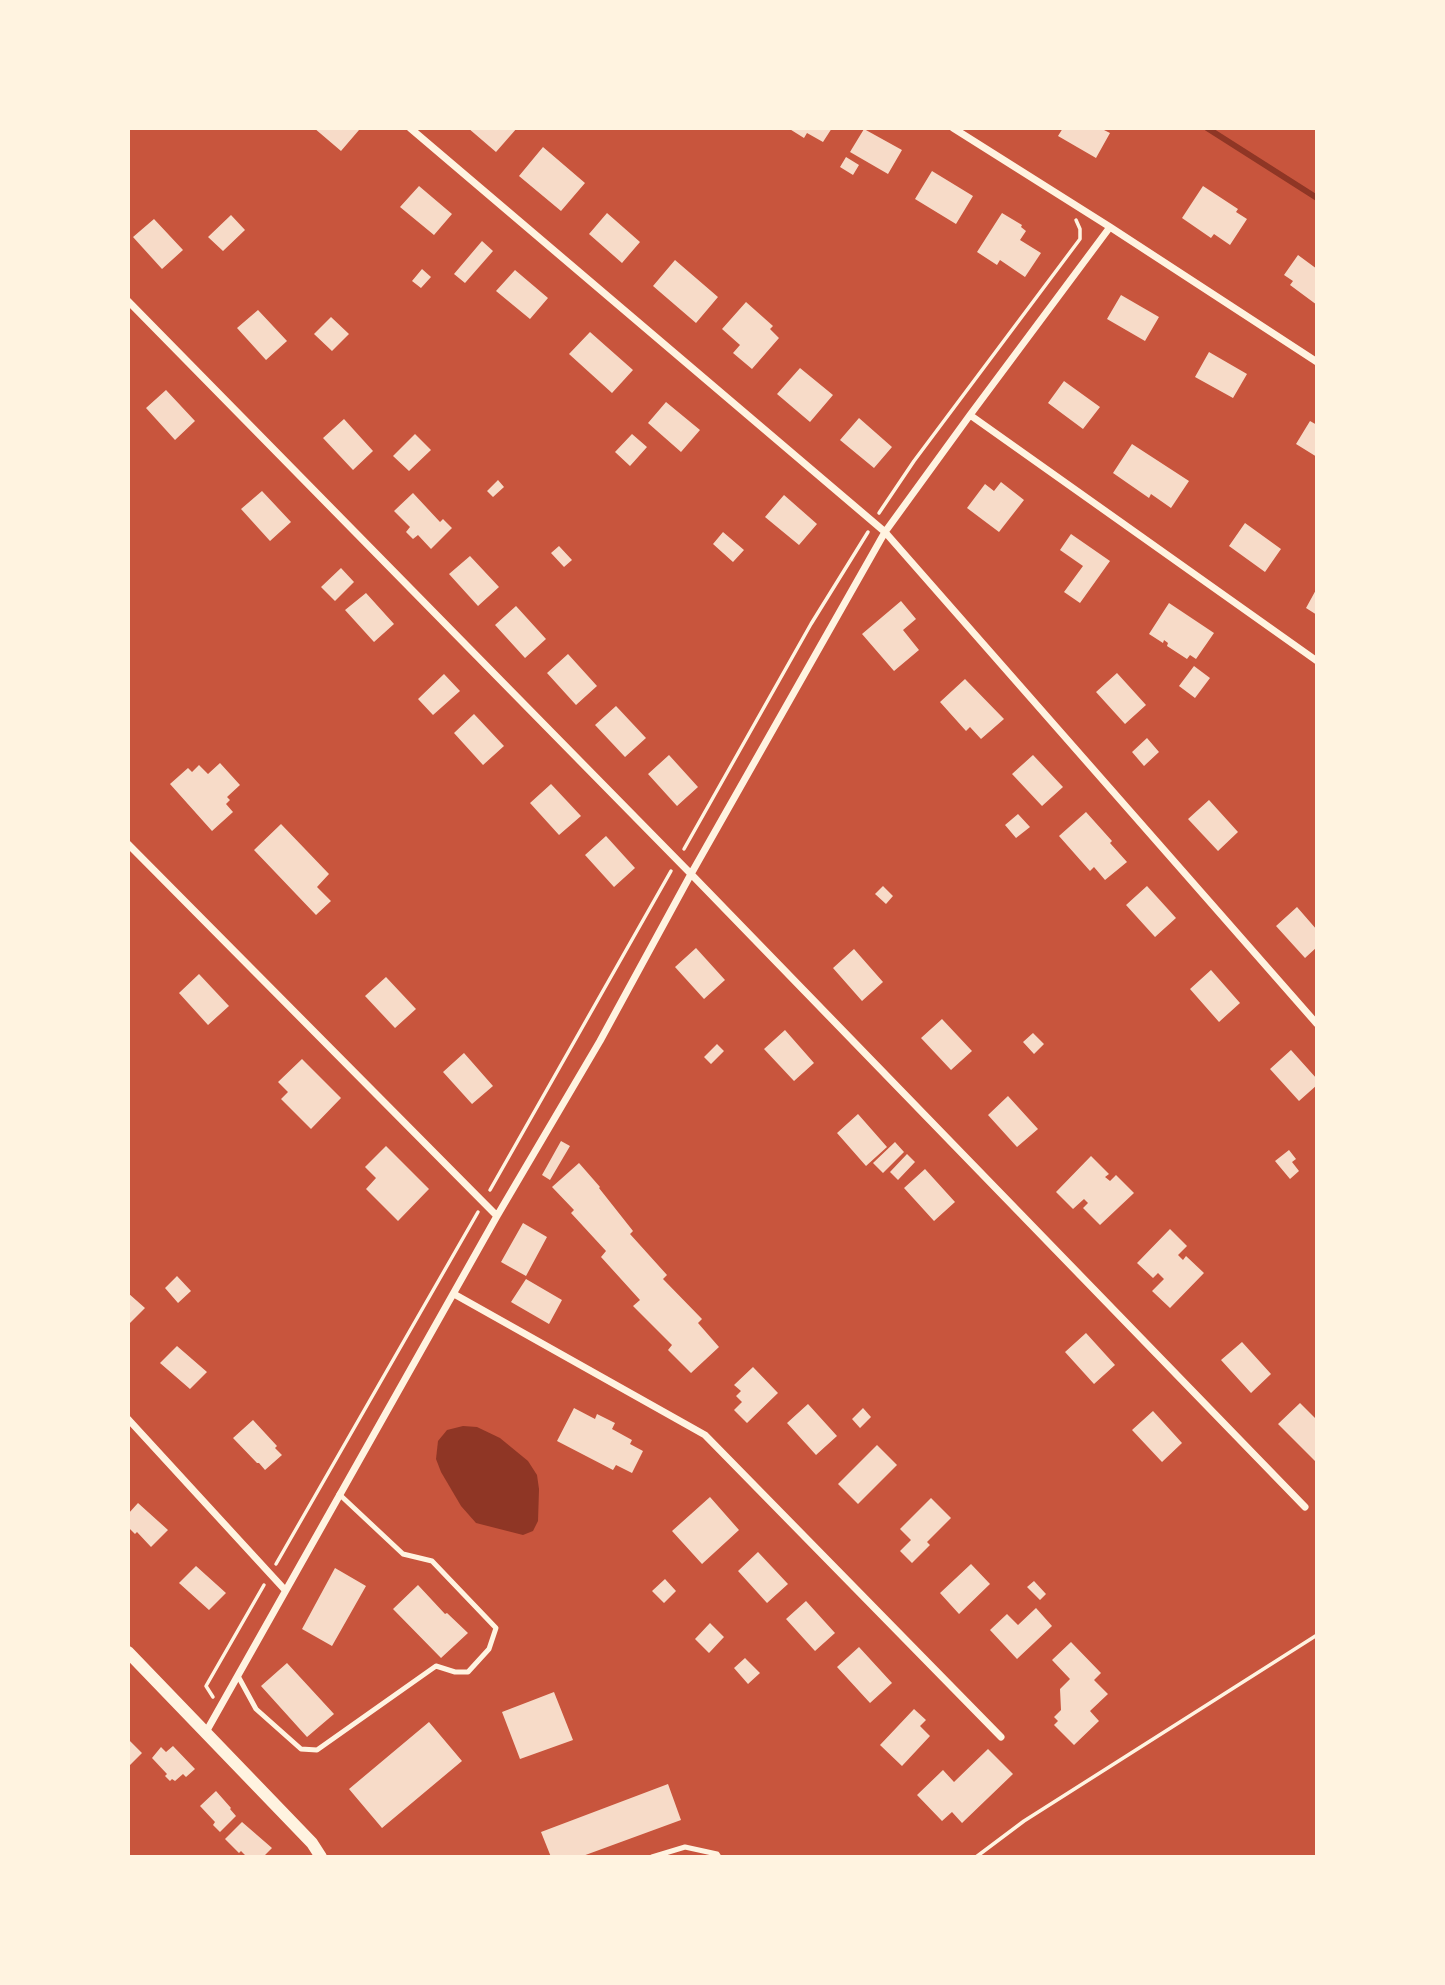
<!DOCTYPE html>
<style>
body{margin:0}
#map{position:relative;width:1445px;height:1985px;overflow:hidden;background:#c8553d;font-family:Helvetica,sans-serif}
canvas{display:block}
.frame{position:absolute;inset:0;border:130px solid #fff3e0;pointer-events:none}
</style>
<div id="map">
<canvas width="1445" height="1985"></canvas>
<div class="frame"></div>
</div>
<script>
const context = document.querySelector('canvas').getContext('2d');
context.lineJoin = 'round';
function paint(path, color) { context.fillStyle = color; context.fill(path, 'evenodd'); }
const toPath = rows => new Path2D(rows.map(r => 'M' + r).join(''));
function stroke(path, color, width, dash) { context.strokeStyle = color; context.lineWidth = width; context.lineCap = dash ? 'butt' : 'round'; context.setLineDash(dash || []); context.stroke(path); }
paint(toPath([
 [463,1426,477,1427,500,1438,528,1461,537,1475,539,1489,538,1521,533,1531,523,1535,476,1523,461,1506,441,1472,436,1459,438,1441,447,1430]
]), '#8f3625');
stroke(toPath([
 [1207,128,1317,198]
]), '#8f3625', 6);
paint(toPath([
 [314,128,357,128,359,130,341,151],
 [468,128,517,128,496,152],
 [788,128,832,128,823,142,807,133,804,138],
 [1063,128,1100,128,1110,133,1096,158,1058,136],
 [864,129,902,150,888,174,850,152],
 [543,147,585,183,561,211,519,176],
 [846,157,859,165,853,175,840,167],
 [932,171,973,196,956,224,915,199],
 [419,186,452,214,434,235,400,207],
 [1203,186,1238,209,1236,212,1247,219,1230,245,1214,234,1211,238,1182,218],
 [607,213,640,242,622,263,589,234],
 [1002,213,1022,225,1021,227,1026,231,1020,240,1041,253,1025,277,1000,260,997,265,977,252],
 [231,215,245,230,223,251,208,237],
 [154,219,183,250,162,269,133,237],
 [482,241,493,251,465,283,454,274],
 [1298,255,1317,269,1317,305,1290,285,1293,281,1284,275],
 [675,260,718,297,696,323,653,286],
 [422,269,431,277,421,288,412,281],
 [515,270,548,298,530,319,496,291],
 [1121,295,1159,317,1145,341,1107,319],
 [746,302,773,326,770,329,779,338,752,369,733,353,740,345,722,329],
 [258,310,287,341,266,360,237,328],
 [331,317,349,334,332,351,314,334],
 [590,332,633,370,612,393,569,354],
 [1209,352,1247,374,1233,398,1195,377],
 [800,368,833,395,810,422,777,394],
 [1064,381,1100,407,1083,429,1048,403],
 [166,390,195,421,175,440,146,408],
 [666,402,700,430,681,452,648,423],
 [859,418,892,447,874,468,840,440],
 [344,419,373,451,353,470,323,438],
 [1310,421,1317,425,1317,457,1296,444],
 [415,434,431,450,409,471,393,456],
 [632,434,647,447,630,466,615,452],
 [1132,444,1189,481,1171,508,1151,494,1149,498,1113,473],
 [498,480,504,487,493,497,487,491],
 [1001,482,1024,500,999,532,967,508,985,484,994,491],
 [262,491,291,522,270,541,241,509],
 [413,493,440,522,443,519,452,528,431,549,418,535,413,539,406,532,410,527,394,511],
 [784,495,817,524,799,545,765,517],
 [1245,523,1281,549,1265,572,1229,546],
 [723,532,744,550,733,562,713,544],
 [1071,534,1110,561,1080,603,1064,592,1083,566,1060,550],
 [559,546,572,560,564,567,551,553],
 [470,556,499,587,478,606,449,574],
 [341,568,354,582,335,601,321,587],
 [1317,588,1317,615,1306,608],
 [366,593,394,624,374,642,345,610],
 [901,601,916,619,903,630,919,650,894,671,862,634],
 [1169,603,1214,633,1196,659,1190,655,1187,659,1167,646,1168,643,1164,640,1163,643,1149,634],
 [516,606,546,639,525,658,495,625],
 [568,654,597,686,576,705,547,673],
 [1194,666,1210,678,1195,698,1179,686],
 [1117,673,1146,705,1125,724,1096,692],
 [444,674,460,691,433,715,418,699],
 [965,679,1004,719,981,739,970,727,966,731,940,702],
 [616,706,646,738,625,757,595,725],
 [474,714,504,746,483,765,454,733],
 [1147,738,1159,752,1144,766,1132,752],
 [669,755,698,787,677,806,648,774],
 [1033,755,1063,787,1042,806,1012,774],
 [220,763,240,785,227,797,230,800,226,804,233,812,212,831,170,784,188,768,192,772,199,765,208,774],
 [551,784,581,816,559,835,530,803],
 [1209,800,1238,832,1218,851,1188,819],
 [1086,812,1112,841,1110,843,1127,862,1105,880,1094,867,1090,871,1059,836],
 [1018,814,1030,827,1016,838,1005,825],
 [281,824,329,874,317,887,331,901,316,915,254,850],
 [606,836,635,868,614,887,585,855],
 [883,886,893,896,886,904,875,894],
 [1147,886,1176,918,1155,937,1126,905],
 [1297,907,1317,930,1317,947,1305,958,1276,926],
 [696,948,725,980,704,999,675,967],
 [854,949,883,982,862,1001,833,968],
 [1211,970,1240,1003,1219,1022,1190,989],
 [199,974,229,1006,208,1025,179,993],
 [386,977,416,1009,395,1028,365,996],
 [942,1019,972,1051,951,1070,921,1038],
 [785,1030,814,1063,794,1081,764,1049],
 [1033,1033,1044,1044,1034,1054,1023,1042],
 [717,1044,724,1051,711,1064,704,1057],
 [1291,1050,1317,1079,1317,1085,1299,1101,1270,1069],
 [464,1053,493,1086,472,1104,443,1072],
 [302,1059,341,1098,311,1129,281,1099,288,1092,278,1082],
 [1008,1096,1038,1129,1017,1147,988,1115],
 [858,1114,887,1147,866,1166,837,1133],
 [561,1141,570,1146,550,1180,542,1175],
 [895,1142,904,1152,883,1173,873,1163],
 [386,1146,429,1189,398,1221,366,1189,376,1178,365,1167],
 [1289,1150,1296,1159,1292,1162,1299,1171,1290,1179,1275,1161],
 [907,1154,915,1162,898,1180,890,1172],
 [1091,1156,1109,1174,1105,1177,1110,1181,1116,1175,1134,1193,1100,1225,1083,1208,1088,1203,1084,1199,1073,1209,1056,1192],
 [579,1163,600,1187,599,1188,633,1231,630,1234,667,1275,663,1279,702,1319,698,1323,719,1347,691,1373,668,1350,672,1345,633,1306,640,1300,601,1257,606,1251,571,1213,574,1210,552,1187],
 [925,1169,955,1202,934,1221,904,1188],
 [523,1223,547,1237,526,1276,501,1262],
 [1170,1229,1187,1246,1178,1255,1183,1260,1186,1256,1204,1273,1170,1308,1152,1291,1164,1279,1158,1273,1153,1278,1137,1263],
 [177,1276,191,1291,178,1303,165,1288],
 [526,1279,562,1300,549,1324,511,1302],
 [128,1293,145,1308,128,1325],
 [1086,1333,1115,1365,1094,1384,1065,1352],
 [1242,1342,1271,1374,1251,1393,1221,1360],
 [177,1346,207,1372,190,1389,160,1363],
 [753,1367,778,1393,747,1423,734,1410,742,1402,736,1396,741,1391,734,1385],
 [1300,1403,1317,1420,1317,1463,1278,1424],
 [808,1404,837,1436,816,1455,787,1423],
 [574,1408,595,1419,597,1414,615,1423,612,1429,632,1440,630,1444,643,1451,632,1473,616,1465,613,1470,557,1441],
 [863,1408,871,1417,860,1428,852,1419],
 [1153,1411,1182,1443,1162,1462,1132,1430],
 [253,1420,277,1446,275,1448,282,1455,265,1470,259,1463,257,1463,233,1438],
 [877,1445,897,1465,858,1504,838,1484],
 [710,1497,739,1530,702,1564,672,1531],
 [931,1498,951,1518,927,1542,930,1545,912,1563,900,1551,911,1540,900,1529],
 [138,1503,168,1530,151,1547,137,1532,135,1534,128,1527,128,1514],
 [758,1552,788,1584,767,1603,738,1571],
 [971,1564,990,1584,959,1614,940,1593],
 [196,1566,226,1593,209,1610,179,1583],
 [335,1568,366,1586,332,1646,302,1629],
 [665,1579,676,1591,664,1603,652,1591],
 [1034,1581,1046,1594,1040,1600,1027,1587],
 [418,1585,445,1614,447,1613,468,1633,441,1658,393,1609],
 [806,1601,835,1633,815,1651,786,1619],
 [1036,1608,1052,1626,1017,1659,990,1630,1007,1614,1018,1625],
 [710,1623,724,1637,709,1653,695,1639],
 [1071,1642,1101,1673,1094,1680,1108,1694,1090,1711,1099,1721,1074,1745,1054,1725,1058,1721,1054,1717,1061,1710,1060,1689,1070,1679,1052,1660],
 [859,1647,892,1683,870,1703,837,1667],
 [745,1658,760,1673,748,1684,734,1668],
 [287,1663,334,1714,307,1737,261,1686],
 [554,1692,573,1740,520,1759,502,1712],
 [914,1709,926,1720,920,1726,930,1736,902,1766,880,1745],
 [429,1722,462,1761,382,1828,349,1789],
 [128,1739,142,1753,128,1767],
 [173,1746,195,1769,186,1777,183,1774,175,1781,172,1779,170,1781,165,1776,167,1774,152,1758,161,1747,166,1752],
 [988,1749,1013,1774,962,1823,952,1812,942,1821,917,1795,943,1770,954,1782],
 [668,1784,681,1820,580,1857,551,1857,541,1832],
 [216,1791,231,1808,230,1809,236,1816,220,1832,213,1825,215,1822,200,1806],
 [242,1822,272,1848,263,1857,247,1857,241,1851,239,1853,225,1839]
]), '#f7dbc8');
stroke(toPath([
 [879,513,914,461,1080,239,1080,229,1076,220],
 [684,849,811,624,868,532],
 [490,1190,671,871],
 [276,1564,478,1212],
 [213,1697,206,1686,264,1585],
 [976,1857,1024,1821,1317,1635]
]), '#fff3e0', 3.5);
stroke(toPath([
 [238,1676,256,1709,301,1749,317,1750,436,1666,455,1672,468,1672,489,1649,496,1628,432,1561,403,1554,339,1494],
 [652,1857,685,1847,717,1854,719,1857]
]), '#fff3e0', 5);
stroke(toPath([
 [410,128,885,532,1317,1024],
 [953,128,1110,227,1317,362],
 [128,301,691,874,1305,1507],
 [970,415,1317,661],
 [128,844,497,1216],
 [454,1294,705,1435,1001,1737],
 [128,1419,285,1590],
 [206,1732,497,1216,600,1041,691,874,885,532,970,415,1110,227]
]), '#fff3e0', 7);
stroke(toPath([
 [128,1652,312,1843,321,1857]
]), '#fff3e0', 12);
</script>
